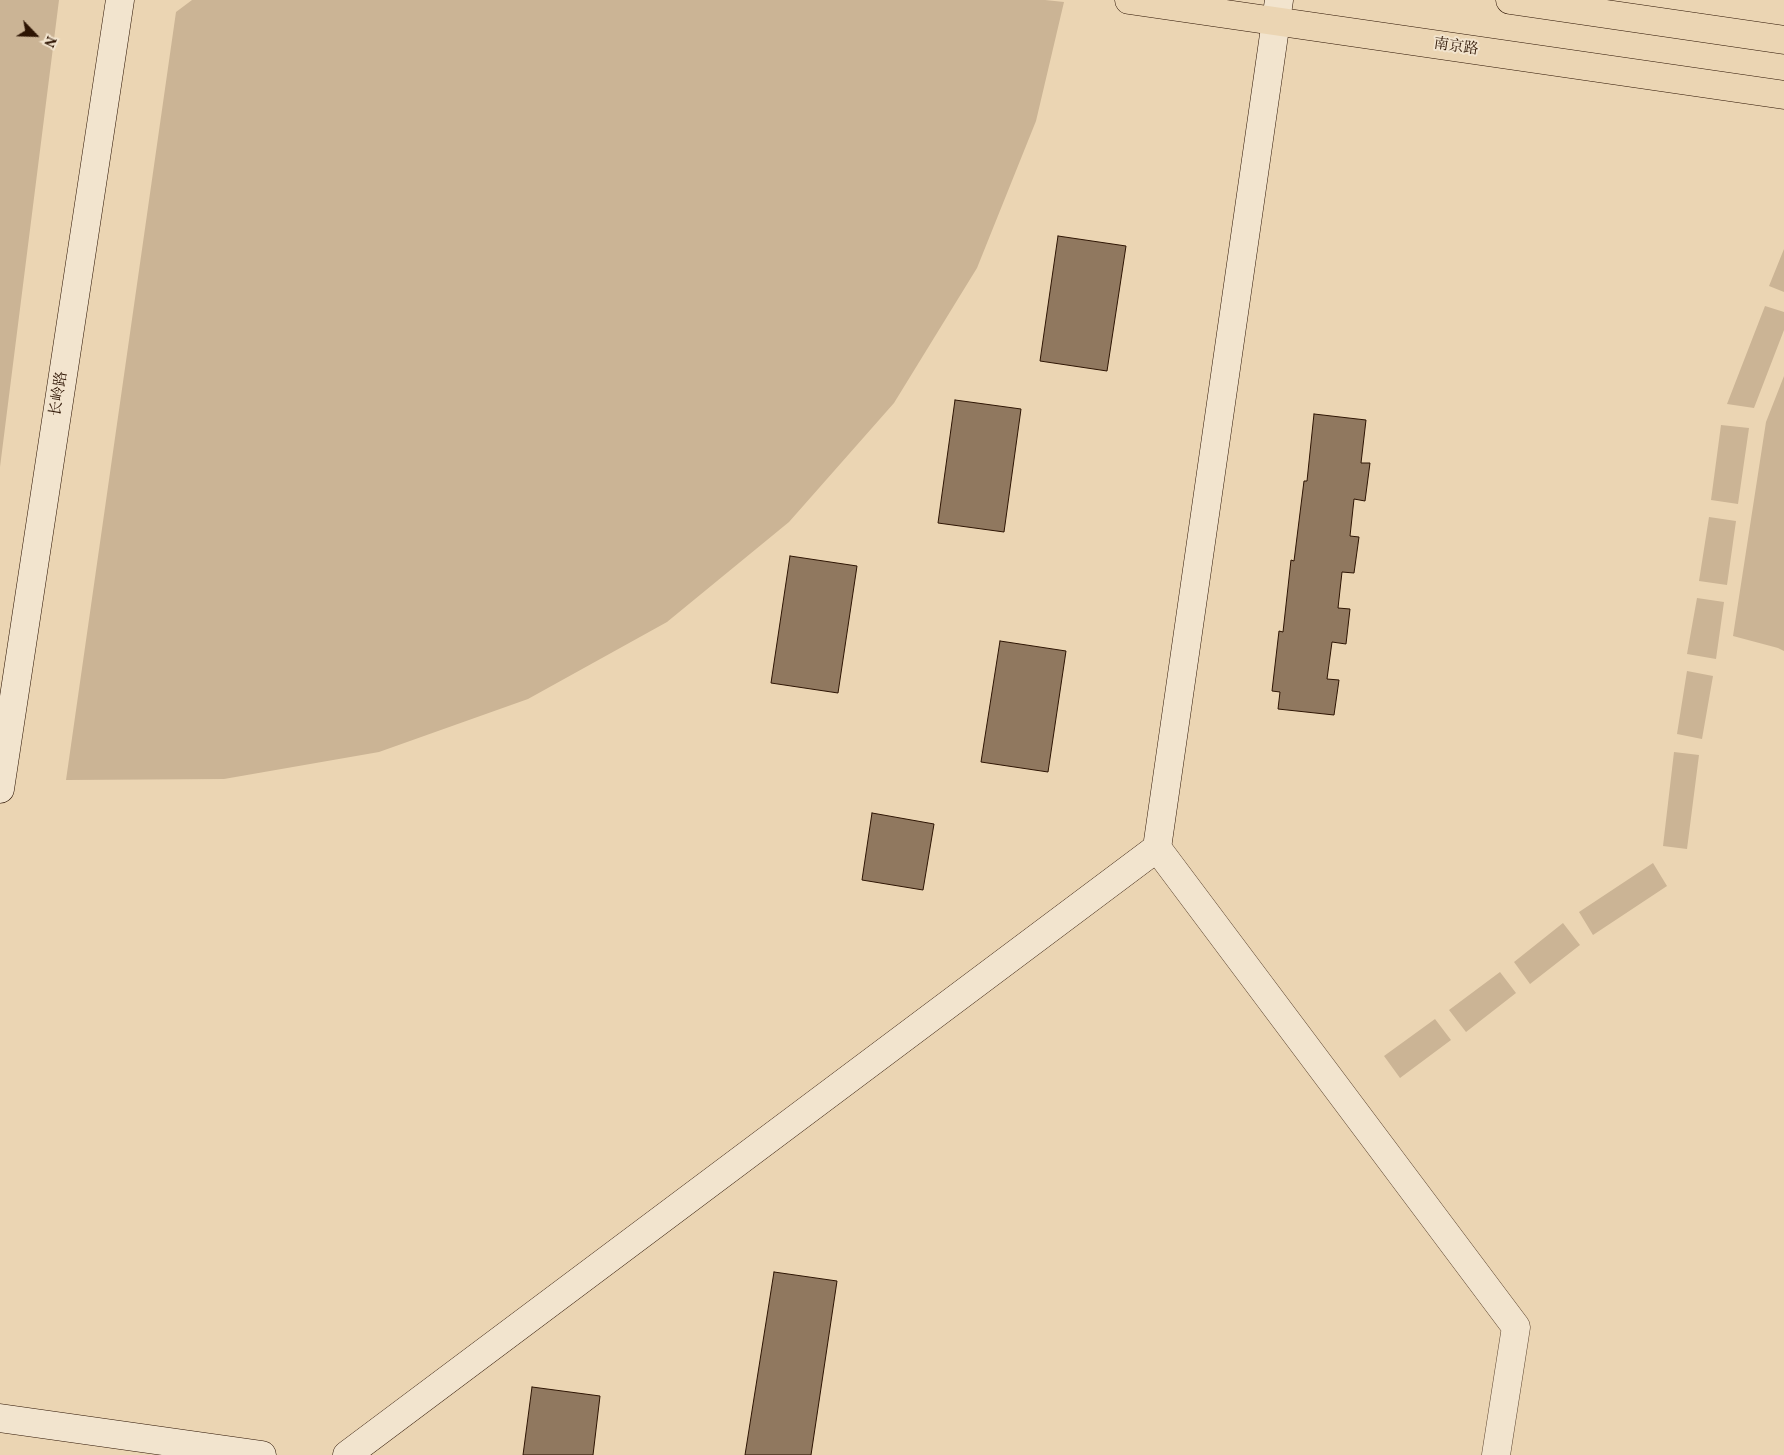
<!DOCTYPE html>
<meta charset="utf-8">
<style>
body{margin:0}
#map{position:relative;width:1784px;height:1455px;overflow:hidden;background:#ebd5b3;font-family:Vollkorn,serif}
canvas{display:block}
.north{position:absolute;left:10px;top:10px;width:50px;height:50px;-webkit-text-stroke:4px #f2e4ce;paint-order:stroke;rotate:114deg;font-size:14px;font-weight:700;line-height:20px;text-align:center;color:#2d1403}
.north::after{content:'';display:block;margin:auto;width:18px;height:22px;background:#2d1403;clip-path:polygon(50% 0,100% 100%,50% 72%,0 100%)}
</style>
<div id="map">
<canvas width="1784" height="1455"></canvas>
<div class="north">N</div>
</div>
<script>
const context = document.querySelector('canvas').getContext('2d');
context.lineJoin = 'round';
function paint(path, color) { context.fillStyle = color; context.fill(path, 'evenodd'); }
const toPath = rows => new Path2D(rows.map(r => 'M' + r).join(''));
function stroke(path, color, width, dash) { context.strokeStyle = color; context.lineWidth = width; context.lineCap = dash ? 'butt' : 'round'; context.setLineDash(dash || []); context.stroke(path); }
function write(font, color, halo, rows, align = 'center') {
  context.font = font + ' Vollkorn,"Noto Serif SC",serif'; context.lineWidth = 4; context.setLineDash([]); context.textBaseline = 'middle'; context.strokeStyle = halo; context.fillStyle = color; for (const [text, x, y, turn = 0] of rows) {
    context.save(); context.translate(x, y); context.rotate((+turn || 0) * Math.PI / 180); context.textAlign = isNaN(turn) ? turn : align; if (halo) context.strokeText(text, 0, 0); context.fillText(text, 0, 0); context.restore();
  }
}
paint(toPath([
 [0,0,59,0,0,467],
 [192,0,1045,0,1064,2,1036,121,977,268,894,403,789,522,667,622,528,699,379,752,224,779,66,780,176,12],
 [1784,249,1784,292,1769,286],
 [1765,306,1784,312,1784,330,1754,408,1727,404],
 [1784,376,1784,651,1778,648,1733,636,1766,422],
 [1721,425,1749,428,1738,504,1711,500],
 [1709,517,1736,521,1727,585,1699,581],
 [1697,598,1724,602,1716,659,1687,654],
 [1687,671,1713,676,1702,739,1677,734],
 [1674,752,1699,755,1687,849,1663,846],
 [1653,863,1667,886,1593,935,1579,912],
 [1563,923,1580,945,1530,984,1514,962],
 [1500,972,1516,993,1466,1032,1449,1010],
 [1435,1019,1451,1040,1400,1078,1384,1056]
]), '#cbb495');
const building = toPath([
 [1058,236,1126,246,1107,371,1040,361,1058,236],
 [955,400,1021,409,1004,532,938,523,955,400],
 [1314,414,1366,420,1361,463,1370,463,1365,501,1354,499,1350,536,1359,537,1354,573,1342,572,1338,608,1350,609,1346,644,1332,642,1327,679,1339,680,1334,715,1278,709,1280,692,1272,691,1279,631,1283,632,1291,560,1294,561,1304,481,1307,481,1314,414],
 [790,556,857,566,838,693,771,683,790,556],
 [1000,641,1066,651,1048,772,981,762,1000,641],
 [872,813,934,824,923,890,862,880,872,813],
 [774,1272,837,1281,811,1455,745,1455,774,1272],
 [532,1387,600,1396,593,1455,523,1455,532,1387]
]);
paint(building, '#90785f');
stroke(building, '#2d1403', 1);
const street = toPath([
 [1157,848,1516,1327,1496,1455]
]);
const secondary = toPath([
 [0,789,120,0],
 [0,1418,262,1455],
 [347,1455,1157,848,1279,0]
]);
const primary = toPath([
 [1129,0,1784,95],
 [1510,0,1784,40]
]);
stroke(street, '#5c442f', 29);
stroke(secondary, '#2d1403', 29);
stroke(primary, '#2d1403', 29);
stroke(street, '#f2e4ce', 28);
stroke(secondary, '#f2e4ce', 28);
stroke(primary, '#ebd5b3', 28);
write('15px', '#2d1403', '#f2e4ce', [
 ["南京路",1456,48,8],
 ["长岭路",60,394,-81]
]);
</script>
